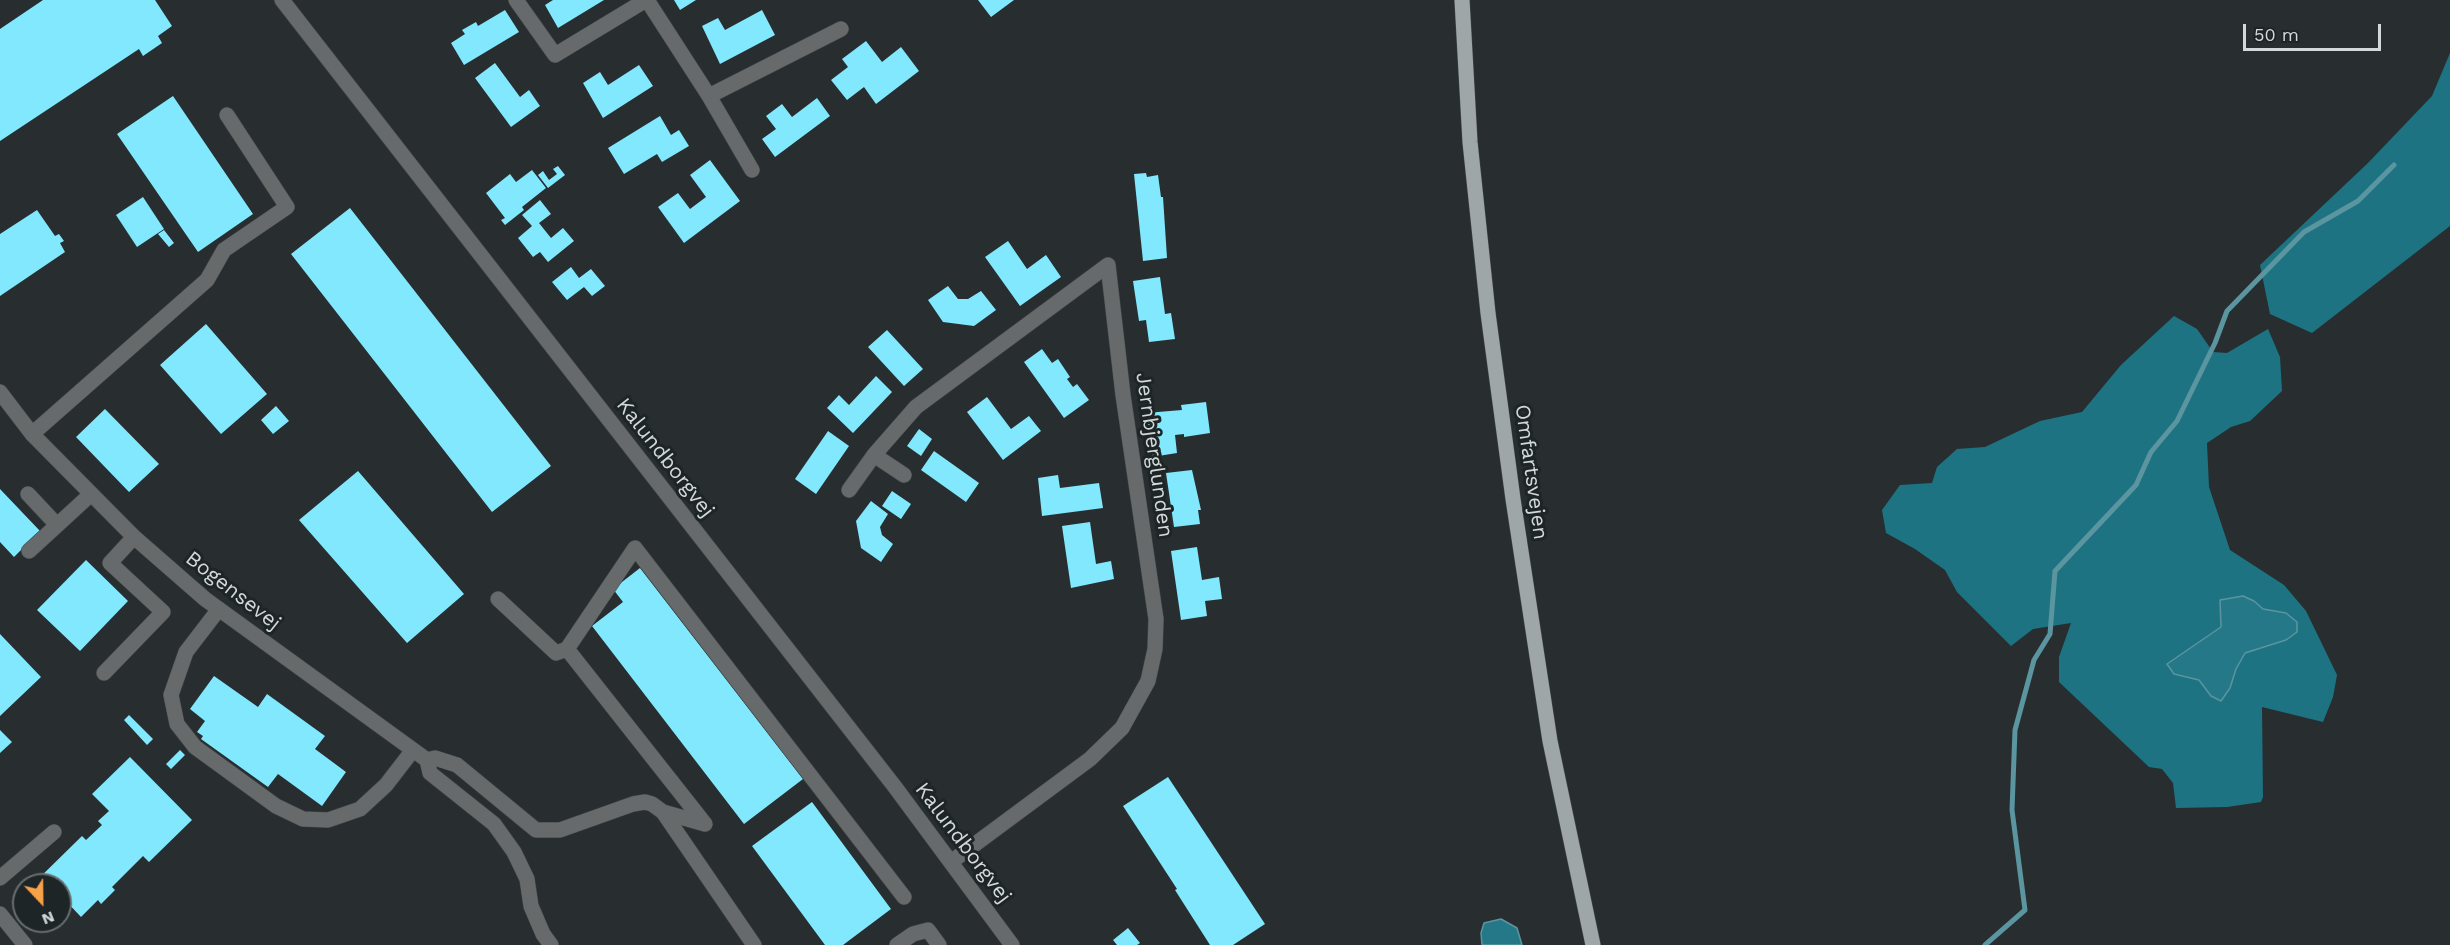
<!DOCTYPE html>
<style>
body{margin:0}
#map{position:relative;width:2450px;height:945px;overflow:hidden;background:#282e30;font-family:"Work Sans",sans-serif}
canvas{display:block}
.north{position:absolute;left:12px;top:873px;width:60px;height:60px;box-sizing:border-box;background:#1e2526;border:2px solid #676d6e;border-radius:50%;rotate:158deg;font-size:16px;font-weight:700;line-height:24px;text-align:center;color:#d4d8d9}
.north::after{content:'';display:block;margin:auto;width:21px;height:27px;background:#f7a149;clip-path:polygon(50% 0,100% 100%,50% 72%,0 100%)}
.scale{position:absolute;left:2243px;top:24px;width:138px;height:27px;box-sizing:border-box;border:3px solid #d4d8d9;border-top:0;padding-left:8px;font-size:18px;line-height:21px;white-space:nowrap;color:#d4d8d9;-webkit-text-stroke:4px #1e2526;paint-order:stroke}
</style>
<div id="map">
<canvas width="2450" height="945"></canvas>
<div class="north">N</div>
<div class="scale">50 m</div>
</div>
<script>
const context = document.querySelector('canvas').getContext('2d');
context.lineJoin = 'round';
function paint(path, color) { context.fillStyle = color; context.fill(path, 'evenodd'); }
const toPath = rows => new Path2D(rows.map(r => 'M' + r).join(''));
function stroke(path, color, width, dash) { context.strokeStyle = color; context.lineWidth = width; context.lineCap = dash ? 'butt' : 'round'; context.setLineDash(dash || []); context.stroke(path); }
function write(font, color, halo, rows, align = 'center') {
  context.font = font + ' "Work Sans",sans-serif'; context.lineWidth = 6; context.setLineDash([]); context.textBaseline = 'middle'; context.strokeStyle = halo; context.fillStyle = color; for (const [text, x, y, turn = 0] of rows) {
    context.save(); context.translate(x, y); context.rotate((+turn || 0) * Math.PI / 180); context.textAlign = isNaN(turn) ? turn : align; if (halo) context.strokeText(text, 0, 0); context.fillText(text, 0, 0); context.restore();
  }
}
paint(toPath([
 [2450,53,2450,226,2312,333,2270,314,2260,265,2368,163,2432,96],
 [2174,316,2197,329,2213,352,2227,353,2268,329,2280,357,2282,391,2250,421,2231,427,2207,443,2209,487,2230,550,2284,585,2306,611,2337,675,2333,697,2323,722,2262,707,2263,797,2261,802,2227,807,2176,808,2173,783,2162,769,2149,767,2059,682,2059,657,2071,623,2033,629,2011,646,1957,592,1945,570,1915,549,1886,533,1882,510,1900,485,1932,483,1937,467,1957,449,1985,447,2040,421,2082,412,2121,365]
]), '#1e7383');
const water = toPath([
 [2243,596,2254,601,2263,609,2286,613,2297,622,2297,632,2286,640,2245,653,2236,669,2230,688,2221,701,2211,696,2199,680,2174,674,2167,664,2221,627,2220,600,2243,596],
 [1501,919,1517,928,1522,945,1482,945,1481,933,1484,923,1501,919]
]);
paint(water, '#257888');
stroke(water, '#5a95a0', 1.5);
stroke(toPath([
 [1985,945,2025,910,2012,810,2015,730,2034,660,2050,634,2055,571,2136,485,2151,452,2177,421,2215,343,2227,311,2304,232,2358,201,2394,165]
]), '#5a95a0', 5);
paint(toPath([
 [43,0,155,0,172,26,158,36,162,43,143,56,139,49,0,141,0,29],
 [553,0,604,0,558,28,545,5],
 [674,0,696,0,680,10],
 [978,0,1014,0,991,17],
 [505,10,519,32,464,65,451,43,465,34,462,30,476,22,478,26],
 [762,10,775,35,720,64,702,26,718,18,725,30],
 [866,41,882,62,901,47,919,71,876,104,864,87,847,100,831,80,848,67,842,59],
 [495,63,520,97,529,90,540,106,511,127,475,78],
 [639,65,653,86,603,118,583,83,600,72,608,85],
 [173,96,253,214,198,252,117,134],
 [817,98,830,116,775,157,762,139,776,129,766,116,782,104,792,117],
 [660,116,671,135,679,130,689,146,662,162,657,154,624,174,608,148],
 [710,160,740,201,684,243,658,207,678,193,690,209,706,197,690,175],
 [558,166,565,175,548,188,538,175,543,171,549,180,557,174,553,169],
 [532,170,546,188,522,207,524,210,505,225,501,220,505,218,486,193,510,174,516,182],
 [1146,173,1147,177,1158,175,1161,197,1163,197,1167,258,1143,261,1134,174],
 [143,197,164,229,137,247,116,215],
 [540,200,551,214,539,223,551,238,563,228,574,241,548,262,540,252,533,257,518,238,532,226,522,215],
 [350,208,551,466,492,512,291,254],
 [37,210,55,236,59,234,64,241,60,243,65,252,0,296,0,234],
 [164,230,174,243,169,247,158,234],
 [1008,241,1027,269,1046,255,1061,277,1020,306,985,257],
 [571,267,579,278,591,269,605,286,592,296,584,287,567,300,552,282],
 [1160,277,1165,314,1171,313,1175,339,1149,342,1146,320,1139,321,1133,281],
 [948,286,958,299,968,299,981,291,996,310,974,326,943,322,928,300],
 [206,324,267,394,221,434,160,365],
 [887,330,923,369,904,386,868,347],
 [1042,349,1052,363,1058,359,1070,377,1067,379,1073,387,1077,384,1089,400,1064,418,1024,362],
 [876,376,892,392,853,433,827,408,839,395,849,405],
 [987,397,1011,429,1029,416,1041,431,1003,460,967,412],
 [1206,402,1210,433,1184,437,1184,434,1175,435,1177,453,1152,457,1146,413,1182,410,1181,405],
 [276,406,289,421,273,434,261,420],
 [105,409,159,464,129,492,76,437],
 [919,429,932,439,921,456,907,446],
 [828,431,849,446,816,494,795,479],
 [934,451,979,483,966,502,921,470],
 [1192,470,1201,510,1198,510,1200,524,1174,527,1166,473],
 [358,471,464,594,407,643,299,520],
 [1058,475,1060,488,1099,483,1103,508,1042,516,1038,478],
 [0,489,40,531,14,557,0,542],
 [892,491,911,504,901,519,882,506],
 [871,501,888,514,880,527,882,535,893,544,881,562,861,548,856,521],
 [1090,522,1096,564,1111,561,1114,579,1071,588,1062,526],
 [1197,547,1202,580,1219,577,1222,599,1205,601,1207,616,1181,620,1171,551],
 [86,560,128,601,80,651,37,610],
 [640,568,803,779,744,824,592,626,623,602,613,589],
 [0,634,41,677,0,716],
 [214,676,258,707,267,694,325,736,315,749,346,772,322,806,278,774,268,787,201,739,203,736,197,732,205,721,190,709],
 [129,715,153,739,147,745,124,720],
 [0,730,12,742,0,753],
 [180,750,185,755,171,769,166,764],
 [130,757,192,820,149,862,143,856,112,887,115,890,101,904,98,900,81,917,64,899,60,903,60,885,32,885,82,836,86,840,102,825,98,821,109,811,92,794],
 [1168,777,1265,924,1233,945,1210,945,1175,890,1177,889,1123,806],
 [812,802,891,909,843,945,825,945,752,846],
 [1128,928,1140,943,1137,945,1117,945,1113,940]
]), '#81e8fe');
const minor = toPath([
 [282,0,895,787,1012,945],
 [516,0,555,55,646,0],
 [647,0,709,96,841,29],
 [709,96,752,170],
 [0,392,32,434,134,537,205,599,427,760],
 [32,434,207,280,224,250,287,207,227,115],
 [874,455,904,475],
 [849,490,874,455,916,407,1108,265,1123,395,1156,619,1155,649,1148,681,1122,728,1090,759,951,862],
 [28,494,57,525],
 [29,551,90,495],
 [498,599,556,653,567,649,705,824,663,812],
 [219,609,186,652,171,695,177,724,195,747,276,806,303,819,328,820,360,809,386,785,413,750],
 [567,649,635,548,904,897],
 [104,673,163,612,110,563,134,537],
 [427,760,435,758,457,765,536,830,560,830,633,804,645,802,652,804,663,812,754,945],
 [427,760,430,773,494,824,514,852,527,879,531,906,543,934,551,945],
 [0,878,54,832],
 [0,914,25,945],
 [897,945,913,934,928,930,939,945]
]);
const major = toPath([
 [1462,0,1470,142,1488,313,1513,499,1550,741,1593,945]
]);
stroke(minor, '#44494b', 16);
stroke(major, '#44494b', 16);
stroke(minor, '#666a6b', 15);
stroke(major, '#9fa6a8', 15);
write('21px', '#d4d8d9', '#1e2526', [
 ["Jernbjerglunden",1154,455,82],
 ["Kalundborgvej",665,458,52],
 ["Omfartsvejen",1531,472,82],
 ["Bogensevej",233,591,38],
 ["Kalundborgvej",963,843,53]
]);
</script>
